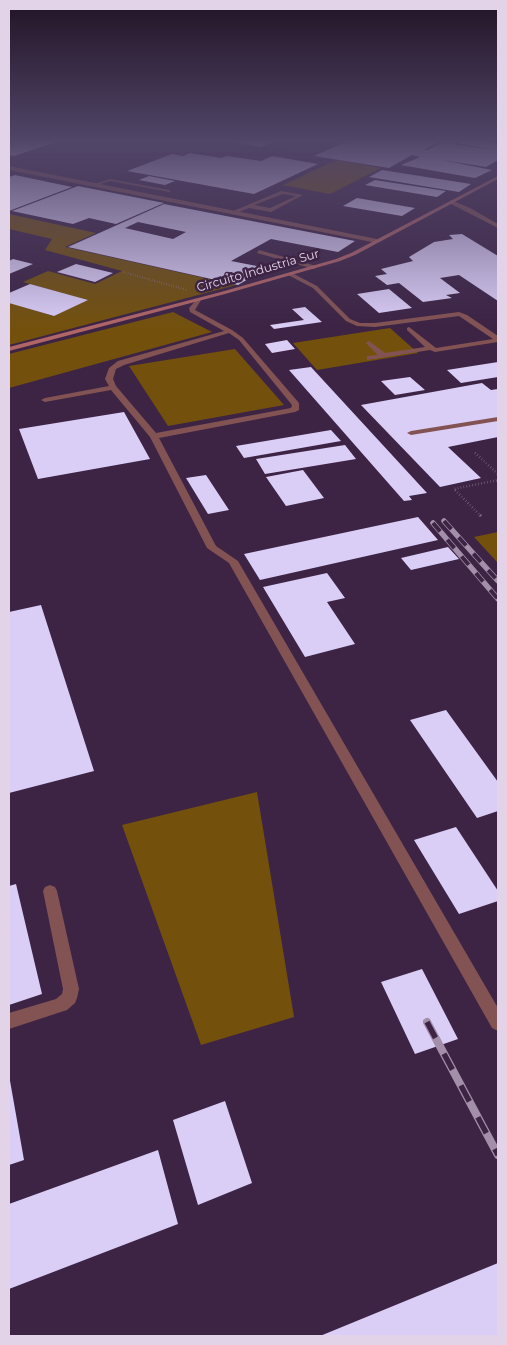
<!DOCTYPE html>
<style>
body{margin:0}
#map{position:relative;width:507px;height:1345px;overflow:hidden;background:#3d2445;font-family:Montserrat,sans-serif}
canvas{display:block}
.frame{position:absolute;inset:0;border:10px solid #e3d3e8;pointer-events:none}
</style>
<div id="map">
<canvas width="507" height="1345"></canvas>
<div class="frame"></div>
</div>
<script>
const context = document.querySelector('canvas').getContext('2d');
context.lineJoin = 'round';
function paint(path, color) { context.fillStyle = color; context.fill(path, 'evenodd'); }
const toPath = rows => new Path2D(rows.map(r => 'M' + r).join(''));
function stroke(path, color, width, dash) { context.strokeStyle = color; context.lineWidth = width; context.lineCap = dash ? 'butt' : 'round'; context.setLineDash(dash || []); context.stroke(path); }
function write(font, color, halo, rows, align = 'center') {
  context.font = font + ' Montserrat,sans-serif'; context.lineWidth = 5; context.setLineDash([]); context.textBaseline = 'middle'; context.strokeStyle = halo; context.fillStyle = color; for (const [text, x, y, turn = 0] of rows) {
    context.save(); context.translate(x, y); context.rotate((+turn || 0) * Math.PI / 180); context.textAlign = isNaN(turn) ? turn : align; if (halo) context.strokeText(text, 0, 0); context.fillText(text, 0, 0); context.restore();
  }
}
paint(toPath([
 [336,160,381,168,330,194,283,185],
 [9,214,96,233,65,247,236,285,9,345,9,302,53,316,86,300,23,282,48,271,95,284,122,271,45,250,52,239,9,229],
 [173,312,212,332,9,388,9,354],
 [390,328,418,353,317,370,293,343],
 [235,349,284,405,168,426,129,366],
 [498,532,498,563,474,537],
 [257,792,294,1017,201,1045,122,825]
]), '#73510d');
paint(toPath([
 [22,139,65,139,14,156,9,155,9,143],
 [234,139,281,139,261,147,227,141],
 [351,139,444,139,424,150,427,150,448,139,462,139,453,144,493,150,457,143,466,139,491,139,487,141,498,143,498,160,486,167,442,160,492,170,475,178,401,165,420,157,412,155,389,168,314,156],
 [190,153,221,158,227,156,261,161,272,156,318,164,254,194,127,171,172,154,183,156],
 [382,170,471,184,459,192,369,177],
 [15,175,72,187,9,211,9,177],
 [149,176,175,181,165,185,139,180],
 [375,180,446,191,437,197,365,185],
 [78,186,164,203,116,224,89,218,73,224,12,211],
 [357,198,415,208,402,216,343,206],
 [164,204,355,241,338,252,271,239,231,261,267,268,238,285,68,247],
 [138,222,186,232,173,239,125,228],
 [462,234,498,256,498,301,459,275,440,278,460,293,446,295,452,298,423,302,399,283,387,285,375,276,387,274,381,269,413,261,409,257,434,242,453,239,449,235],
 [13,259,33,264,9,274,9,261],
 [76,264,113,273,95,282,57,272],
 [30,284,88,300,54,316,9,303,9,293],
 [389,289,412,308,379,313,357,294],
 [305,307,322,322,274,329,270,325,304,320,292,309],
 [287,340,295,349,272,353,265,344],
 [498,362,498,377,461,383,447,370],
 [311,367,427,493,409,496,412,500,404,501,289,370],
 [410,377,425,390,395,395,381,381],
 [482,383,491,390,498,389,498,437,448,447,481,478,440,487,361,405],
 [124,412,150,459,38,479,19,429],
 [331,430,341,441,244,458,236,446],
 [345,445,356,459,265,474,256,459],
 [303,470,324,498,286,506,266,477],
 [206,475,229,510,208,514,186,478],
 [418,517,438,540,260,580,244,554],
 [448,547,459,559,411,570,401,558],
 [327,573,345,598,327,602,355,644,305,657,263,587],
 [41,605,94,771,9,793,9,612],
 [446,710,498,782,498,811,477,818,410,720],
 [456,827,498,891,498,901,459,914,414,840],
 [16,884,42,994,9,1005,9,886],
 [422,969,458,1039,415,1054,381,982],
 [9,1075,24,1160,9,1165],
 [225,1101,252,1183,198,1205,173,1120],
 [158,1150,178,1224,9,1289,9,1204],
 [498,1263,498,1336,320,1336]
]), '#dacef7');
stroke(toPath([
 [123,272,187,290]
]), '#8d7893', 2, [0.5, 2]);
stroke(toPath([
 [475,453,498,474],
 [481,516,454,489,498,480]
]), '#8d7893', 2.5, [0.5, 2.5]);
stroke(toPath([
 [480,515,482,517]
]), '#8d7893', 3, [1, 4]);
paint(toPath([
 [287,139,291,139,279,145,276,144,287,139],
 [110,179,169,190,171,191,169,192,110,181,94,186,92,185,110,179],
 [281,191,303,195,271,212,249,208,234,214,231,212,281,191],
 [283,194,296,196,270,208,254,205,283,194],
 [259,250,316,266,317,267,314,269,257,253,259,250],
 [288,273,292,273,317,286,350,319,360,323,375,323,459,312,467,315,498,336,498,342,435,352,430,350,367,360,367,356,378,355,366,343,369,341,385,353,425,347,407,330,407,328,409,327,436,348,493,339,459,316,375,327,357,326,346,321,313,288,288,275,288,273],
 [198,298,201,300,195,310,232,330,243,338,299,403,299,410,295,412,159,438,216,546,238,561,498,1008,498,1031,492,1028,229,563,207,548,150,437,111,390,45,402,41,400,45,398,109,386,105,379,109,368,118,361,224,331,190,312,189,308,198,298],
 [229,333,239,340,292,405,291,408,156,433,116,386,113,379,116,369,124,365,229,333],
 [498,417,498,421,411,435,407,433,411,431,498,417],
 [50,885,55,887,57,891,79,989,77,998,75,1003,67,1010,9,1029,9,1013,56,999,62,994,63,989,43,891,45,887,50,885]
]), '#835354');
paint(toPath([
 [9,166,377,239,380,241,377,243,9,170,9,166],
 [451,200,470,208,498,224,498,228,449,203,451,200]
]), '#835354');
paint(toPath([
 [498,176,498,179,355,255,340,261,225,294,9,351,9,347,221,292,336,259,351,253,498,176]
]), '#b06567');
const railFar1 = toPath([
 [444,521,498,581],
 [433,523,498,599]
]);
const rail = toPath([
 [427,1022,498,1155]
]);
stroke(railFar1, '#a38fa9', 5.5);
stroke(rail, '#a38fa9', 8);
stroke(railFar1, '#3d2445', 4, [11]);
stroke(rail, '#3d2445', 5.5, [18]);
const sky = context.createLinearGradient(0, 0, 0, 327);
sky.addColorStop(0, '#221426');
sky.addColorStop(0.43, '#514568');
sky.addColorStop(1, '#51456800');
context.fillStyle = sky;
context.fillRect(0, 0, 507, 327);
write('12px', '#e3d3e8', '#3d2445', [
 ["Circuito Industria Sur",258,271,-16]
]);
</script>
